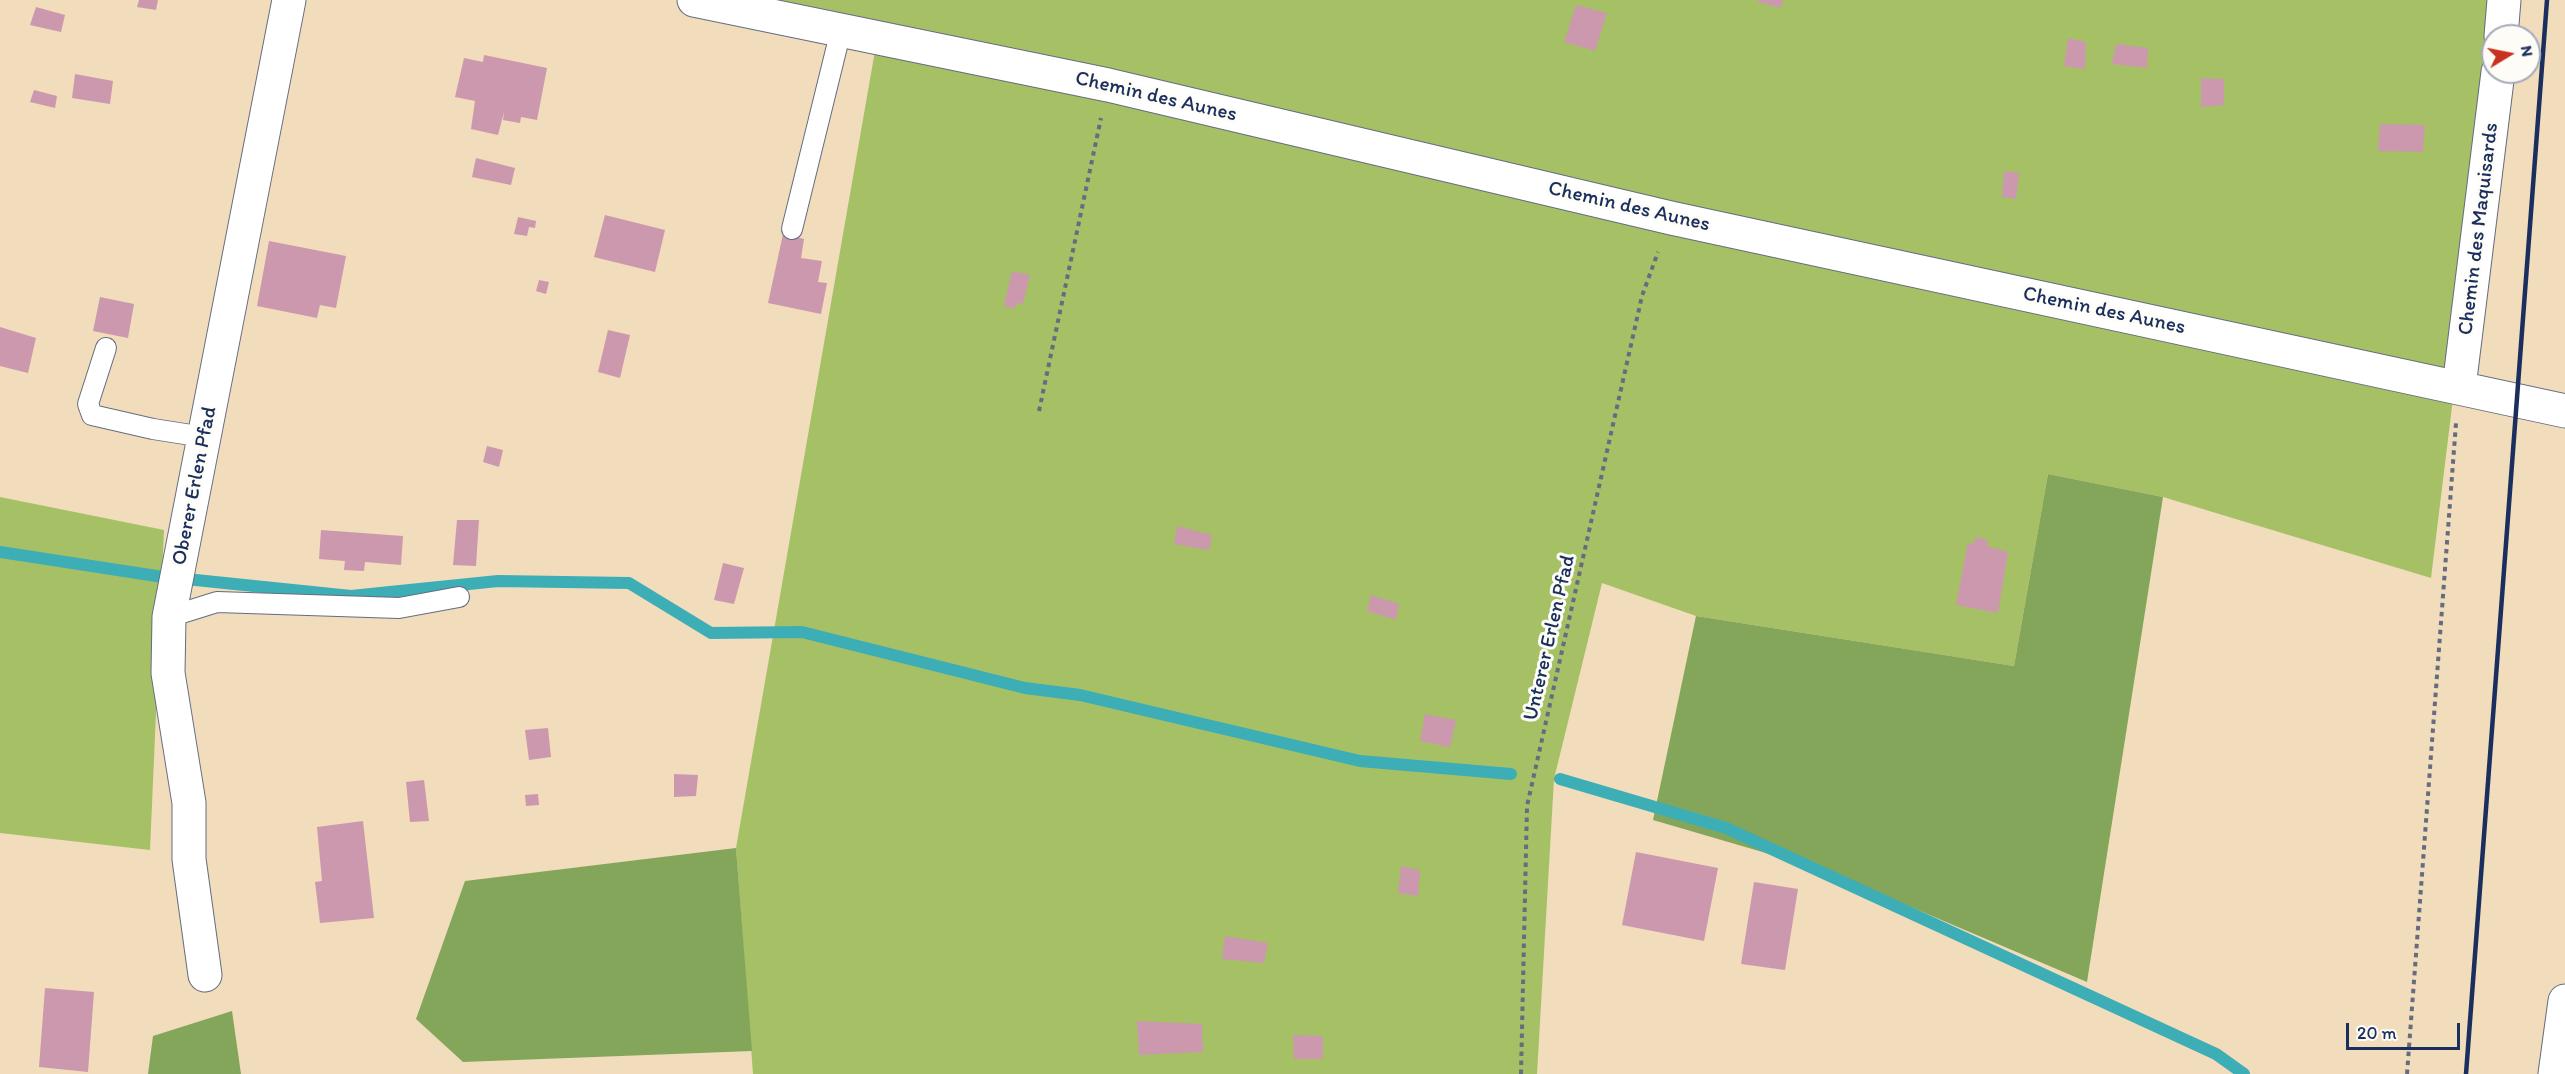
<!DOCTYPE html>
<style>
body{margin:0}
#map{position:relative;width:2565px;height:1074px;overflow:hidden;background:#f1dcbc;font-family:Itim,sans-serif}
canvas{display:block}
.north{position:absolute;left:2481px;top:24px;width:60px;height:60px;box-sizing:border-box;background:#fdfcf7;border:2px solid #a3aaba;border-radius:50%;rotate:80deg;font-size:16px;font-weight:700;line-height:24px;text-align:center;color:#1b2f5e}
.north::after{content:'';display:block;margin:auto;width:21px;height:27px;background:#c8321e;clip-path:polygon(50% 0,100% 100%,50% 72%,0 100%)}
.scale{position:absolute;left:2346px;top:1023px;width:114px;height:27px;box-sizing:border-box;border:3px solid #1b2f5e;border-top:0;padding-left:8px;font-size:18px;line-height:21px;white-space:nowrap;color:#1b2f5e;-webkit-text-stroke:4px #fdfcf7;paint-order:stroke}
</style>
<div id="map">
<canvas width="2565" height="1074"></canvas>
<div class="north">N</div>
<div class="scale">20 m</div>
</div>
<script>
const context = document.querySelector('canvas').getContext('2d');
context.lineJoin = 'round';
function paint(path, color) { context.fillStyle = color; context.fill(path, 'evenodd'); }
const toPath = rows => new Path2D(rows.map(r => 'M' + r).join(''));
function stroke(path, color, width, dash) { context.strokeStyle = color; context.lineWidth = width; context.lineCap = dash ? 'butt' : 'round'; context.setLineDash(dash || []); context.stroke(path); }
function write(font, color, halo, rows, align = 'center') {
  context.font = font + ' Itim,sans-serif'; context.lineWidth = 6; context.setLineDash([]); context.textBaseline = 'middle'; context.strokeStyle = halo; context.fillStyle = color; for (const [text, x, y, turn = 0] of rows) {
    context.save(); context.translate(x, y); context.rotate((+turn || 0) * Math.PI / 180); context.textAlign = isNaN(turn) ? turn : align; if (halo) context.strokeText(text, 0, 0); context.fillText(text, 0, 0); context.restore();
  }
}
paint(toPath([
 [774,0,2502,0,2493,36,2493,72,2431,578,2163,497,2048,474,2014,666,1696,616,1602,583,1554,779,1537,1074,753,1074,736,848,880,22],
 [0,497,164,530,150,850,0,833]
]), '#a6c066');
paint(toPath([
 [2048,474,2163,497,2087,982,1824,870,1653,820,1696,616,2014,666],
 [736,848,752,1051,463,1062,416,1019,465,881],
 [232,1011,241,1074,148,1074,153,1036]
]), '#84a65b');
stroke(toPath([
 [0,552,163,577],
 [186,579,351,596,498,581,629,583,711,633,802,632,1025,688,1080,695,1360,761,1511,774],
 [1560,779,1726,828,2216,1054,2244,1074]
]), '#3daeb5', 12);
paint(toPath([
 [139,0,158,0,156,10,137,7],
 [1758,0,1783,0,1781,8,1758,2],
 [1576,5,1607,13,1595,51,1564,42],
 [36,7,65,15,61,32,30,25],
 [2068,38,2086,42,2085,69,2064,66],
 [2116,44,2148,48,2147,68,2112,64],
 [484,55,547,68,537,120,521,117,520,123,503,120,504,112,498,135,471,129,475,101,455,97,464,58,483,62],
 [75,74,113,81,110,104,72,98],
 [2201,78,2224,79,2224,105,2201,107],
 [34,90,57,96,55,108,30,102],
 [2380,124,2425,125,2423,152,2378,151],
 [476,158,515,168,511,185,472,177],
 [2004,171,2019,173,2016,199,2002,197],
 [605,215,665,230,655,272,594,257],
 [518,217,536,221,535,228,529,227,527,236,514,234],
 [783,234,804,239,801,258,822,261,818,282,827,283,821,314,768,303],
 [269,241,346,256,336,308,320,305,317,318,257,306],
 [1012,271,1030,275,1023,304,1017,303,1015,309,1004,306],
 [539,280,549,282,546,294,536,291],
 [100,297,134,304,128,338,93,331],
 [0,327,36,338,28,373,0,366],
 [608,330,630,335,620,378,598,372],
 [487,446,503,450,499,467,483,462],
 [457,520,479,520,476,566,453,565],
 [1177,526,1212,535,1209,550,1174,544],
 [321,530,403,536,401,565,365,562,364,571,344,570,345,561,319,559],
 [1975,537,1988,540,1987,546,2008,552,1998,613,1956,605,1968,543,1974,544],
 [723,563,744,568,734,604,714,600],
 [1371,595,1399,604,1396,620,1367,611],
 [1425,714,1456,720,1450,747,1420,741],
 [548,728,551,757,529,760,525,730],
 [674,774,698,775,696,796,674,797],
 [424,780,429,821,410,822,406,782],
 [538,794,539,805,526,806,525,795],
 [363,821,374,918,320,923,315,882,322,881,317,827],
 [1636,852,1718,868,1704,941,1622,925],
 [1401,866,1420,870,1418,896,1398,893],
 [1754,882,1798,889,1785,970,1741,964],
 [1225,936,1268,943,1264,963,1222,959],
 [45,988,94,992,88,1072,39,1067],
 [1137,1021,1202,1024,1203,1052,1139,1055],
 [1293,1035,1323,1036,1323,1059,1294,1059]
]), '#cc98ae');
const service = toPath([
 [792,229,841,30],
 [106,348,88,404,92,415,153,429,204,437],
 [169,617,217,602,399,608,459,597]
]);
const minor = toPath([
 [694,0,1108,85,1671,218,2565,411],
 [2501,36,2504,0],
 [2459,387,2498,72],
 [205,975,189,859,189,803,168,673,169,617,289,0],
 [2555,1074,2565,1001]
]);
stroke(service, '#666c7f', 22);
stroke(minor, '#666c7f', 35);
stroke(toPath([
 [1039,411,1101,118],
 [1521,1074,1527,806,1642,296,1658,252],
 [2407,1074,2456,423]
]), '#666c7f', 4, [4.5, 4.5]);
stroke(service, '#fff', 20);
stroke(minor, '#fff', 33);
stroke(toPath([
 [2466,1074,2547,0]
]), '#1b2f5e', 4.5);
write('21px', '#1b2f5e', '#fdfcf7', [
 ["Chemin des Aunes",1156,97,13],
 ["Chemin des Aunes",1629,207,13],
 ["Chemin des Maquisards",2479,229,-83],
 ["Chemin des Aunes",2104,311,12],
 ["Oberer Erlen Pfad",195,486,-79],
 ["Unterer Erlen Pfad",1550,638,-77]
]);
</script>
